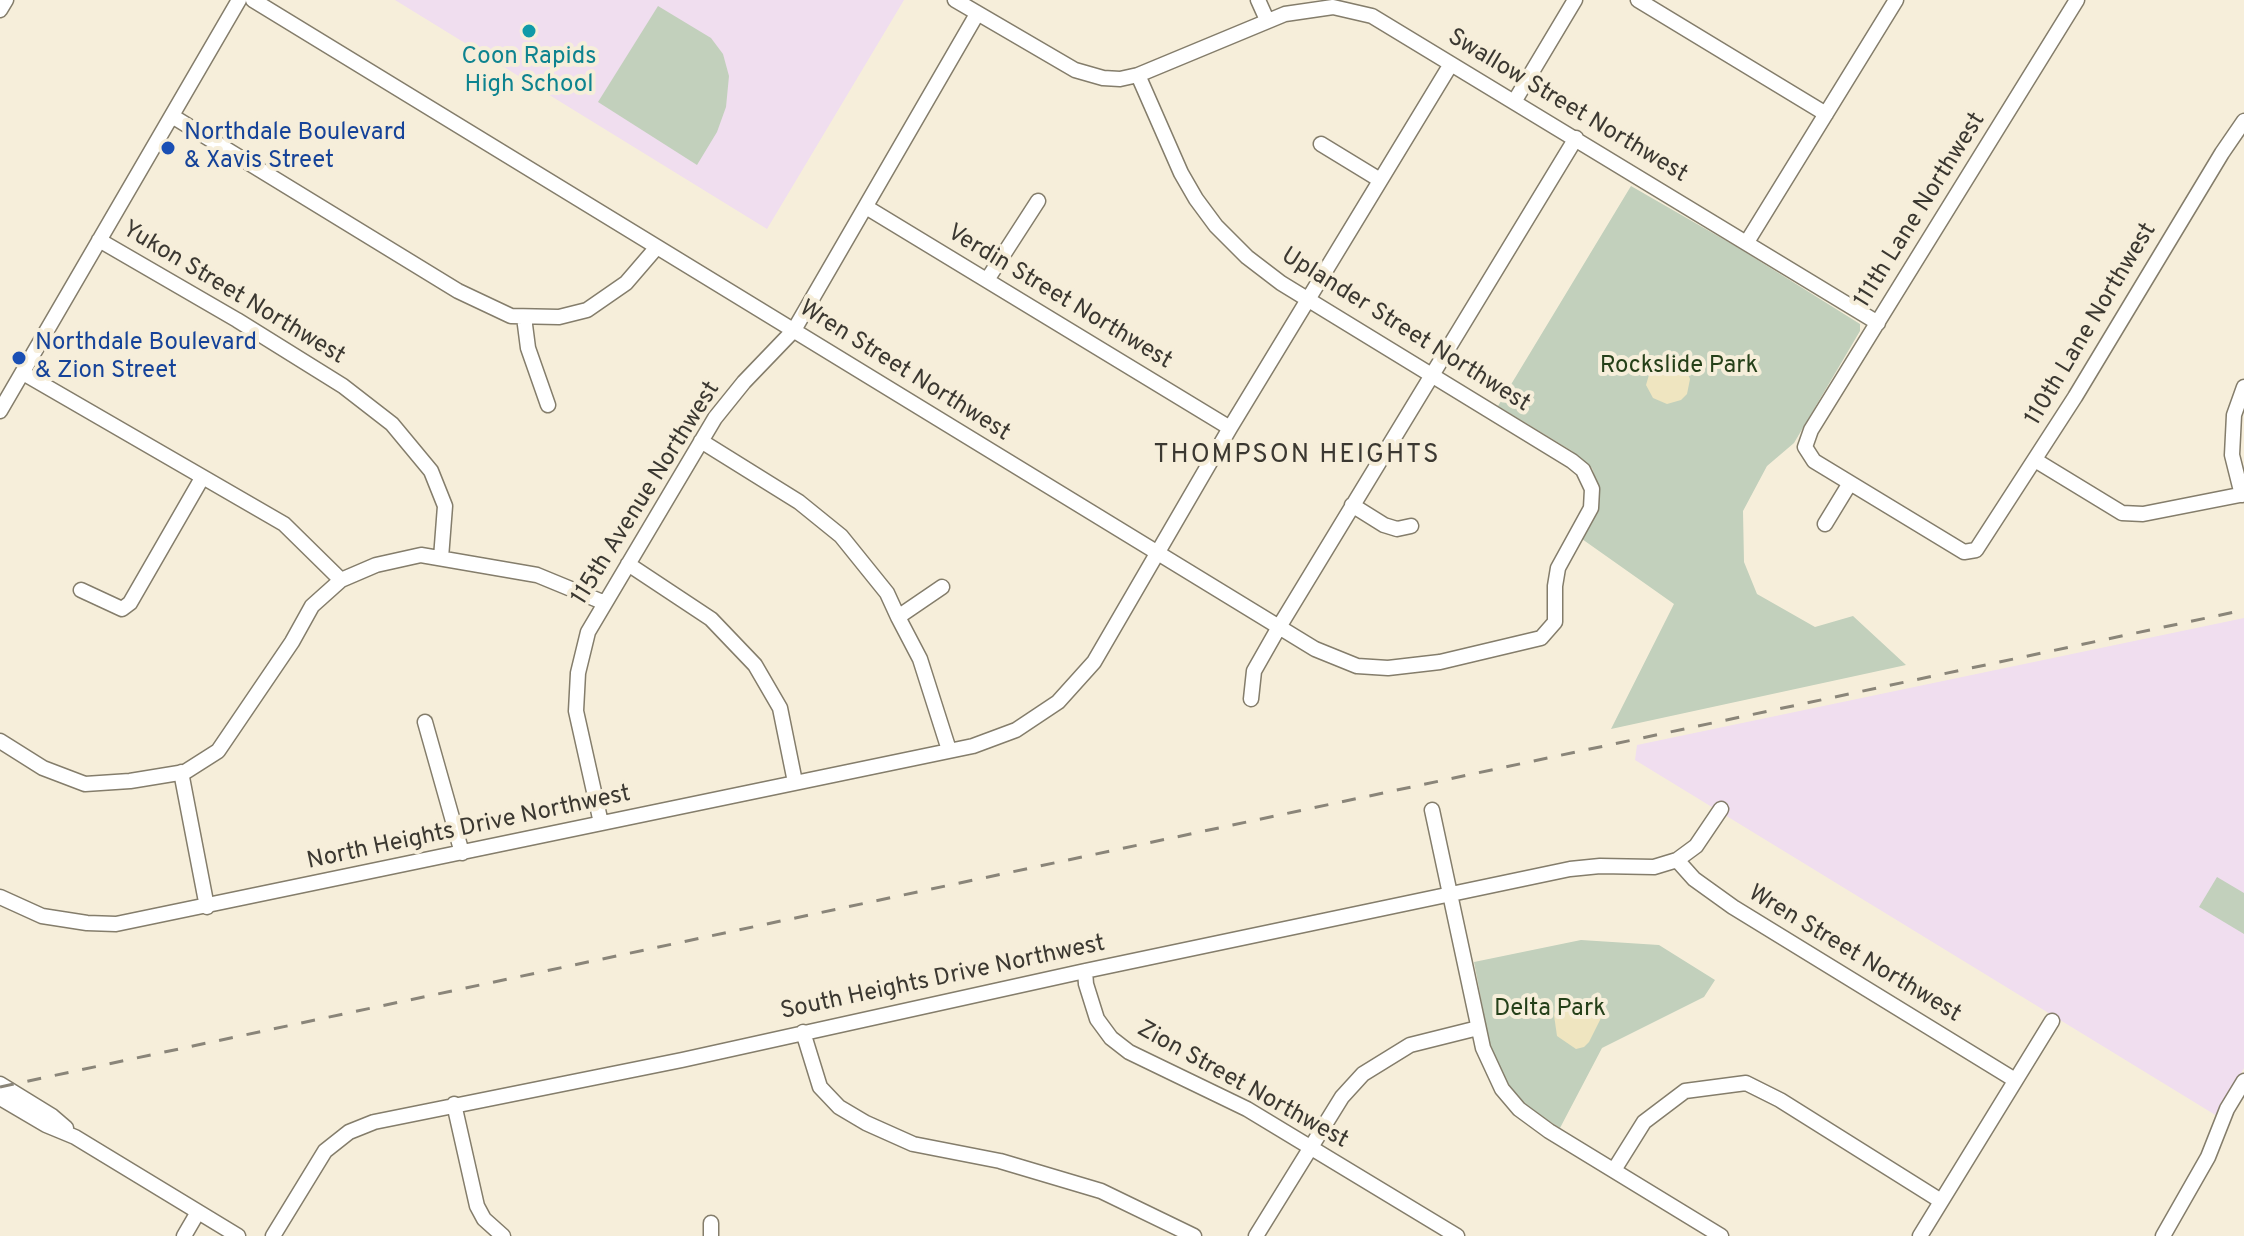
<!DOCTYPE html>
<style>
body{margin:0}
canvas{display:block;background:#f6eeda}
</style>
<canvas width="2244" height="1236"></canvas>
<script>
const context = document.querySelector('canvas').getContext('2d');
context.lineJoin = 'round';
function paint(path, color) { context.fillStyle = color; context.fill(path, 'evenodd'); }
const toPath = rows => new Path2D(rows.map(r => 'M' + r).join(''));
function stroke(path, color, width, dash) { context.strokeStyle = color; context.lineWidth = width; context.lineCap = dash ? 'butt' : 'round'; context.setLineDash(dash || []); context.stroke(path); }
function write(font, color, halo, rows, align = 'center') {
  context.font = font + ' Overpass,sans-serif'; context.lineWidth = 8; context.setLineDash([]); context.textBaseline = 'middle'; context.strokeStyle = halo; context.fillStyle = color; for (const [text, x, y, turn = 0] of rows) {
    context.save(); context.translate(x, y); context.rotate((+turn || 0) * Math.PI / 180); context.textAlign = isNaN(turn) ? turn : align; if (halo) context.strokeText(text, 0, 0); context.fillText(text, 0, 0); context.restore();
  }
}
paint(toPath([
 [395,0,904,0,767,229],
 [2244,618,2244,1068,2217,1116,1635,760,1637,745]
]), '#f0deef');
paint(toPath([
 [658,6,711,38,723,54,729,76,726,107,717,132,697,165,598,102],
 [1631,186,1737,247,1860,324,1860,331,1794,443,1767,466,1743,511,1744,562,1757,594,1815,627,1853,616,1906,665,1611,729,1674,604,1582,539,1597,513,1600,491,1592,468,1572,451,1498,406],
 [2217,877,2244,893,2244,934,2199,907],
 [1581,940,1659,945,1715,980,1704,997,1602,1048,1560,1128,1526,1106,1502,1076,1490,1046,1474,962]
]), '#c2d0bc');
paint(toPath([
 [1664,356,1685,368,1690,379,1687,394,1681,400,1667,404,1653,398,1646,385,1651,368,1658,357],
 [1566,1000,1600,1005,1604,1012,1589,1042,1584,1047,1576,1049,1557,1036,1554,1015,1557,1004]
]), '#efe5c0');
const minor = toPath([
 [253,0,1315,649,1357,666,1388,668,1440,662,1541,638,1555,622,1555,586,1558,568,1591,508,1592,489,1583,470,1572,461,1281,283,1247,257,1216,226,1196,199,1181,173,1138,75],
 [955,0,1075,70,1103,78,1120,79,1138,75,1285,14,1333,7,1372,16,1878,323],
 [1258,0,1267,20],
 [1638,0,1826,114],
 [2077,0,1811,430,1805,447,1814,461,1964,552,1976,550,2075,397,2222,153,2244,121],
 [0,10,6,0],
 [1514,102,1575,0],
 [172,116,458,291,511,316,559,317,587,310,626,283,657,247],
 [1321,144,1380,180],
 [866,207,1230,428],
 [99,240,237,320,343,386,392,424,431,471,445,506,441,558],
 [1747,242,1896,0],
 [987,280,1038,201],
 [524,317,528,348,548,405],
 [23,373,284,524,341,580],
 [0,411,239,0],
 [701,441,799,502,841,536,887,593,898,617,920,659,949,750],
 [2035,460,2122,513,2143,514,2244,494],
 [2242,495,2232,455,2234,415,2244,387],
 [1352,505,1384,525,1397,529,1411,526],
 [1825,524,1850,483],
 [628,564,711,619,755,665,780,708,795,782],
 [81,590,122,609,130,603,202,478],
 [898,617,942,587],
 [1251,699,1254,671,1279,627,1576,138],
 [425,722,462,853],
 [0,741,43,768,85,784,130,781,185,772,218,751,292,642,312,606,341,580,376,565,421,555,537,575,605,603],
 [181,772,207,907],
 [1432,810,1483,1048,1502,1089,1519,1109,1549,1131,1721,1236],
 [601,823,576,711,578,673,588,632,715,418,744,382,794,330,977,14],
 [1677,860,1694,879,1733,907,2015,1080],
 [0,897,42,916,87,923,116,924,973,746,1016,730,1058,702,1094,662,1230,428,1451,64],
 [1085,971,1086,984,1097,1019,1111,1038,1129,1052,1247,1109,1457,1236],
 [803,1032,820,1087,839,1107,866,1123,913,1144,1000,1161,1101,1191,1194,1236],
 [0,1084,52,1116,66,1128],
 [0,1098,46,1125,75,1137,238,1236],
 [454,1104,477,1206,484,1219,503,1236],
 [1614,1170,1644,1122,1685,1091,1746,1083,1780,1100,1941,1201],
 [711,1223,711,1236],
 [184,1236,198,1212],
 [273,1236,325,1151,349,1132,374,1122,682,1060,1085,971,1570,869,1600,866,1654,867,1677,860,1696,846,1721,809],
 [1256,1236,1342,1097,1363,1074,1410,1045,1478,1028],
 [1920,1236,2052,1021],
 [2163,1236,2208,1157,2227,1109,2244,1081]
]);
stroke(minor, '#847d6b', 17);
stroke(minor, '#fff', 14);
stroke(toPath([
 [0,1087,2244,610]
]), '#8a8579', 3, [14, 14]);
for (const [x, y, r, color] of [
 [529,31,8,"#0f9aa8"],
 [168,148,8,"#1a4fb4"],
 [19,358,8,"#1a4fb4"]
]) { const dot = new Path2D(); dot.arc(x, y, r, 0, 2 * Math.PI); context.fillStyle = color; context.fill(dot); stroke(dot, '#f6eeda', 3); }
write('24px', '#0d838f', '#f6eeda', [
 ["Coon Rapids",529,58],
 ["High School",529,86]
]);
write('24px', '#3b3831', '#f6eeda', [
 ["Swallow Street Northwest",1567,107,31],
 ["111th Lane Northwest",1921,211,-58],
 ["Yukon Street Northwest",233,294,31],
 ["Verdin Street Northwest",1059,298,31],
 ["110th Lane Northwest",2092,325,-59],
 ["Uplander Street Northwest",1405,331,32],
 ["Wren Street Northwest",904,372,32],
 ["115th Avenue Northwest",647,494,-58],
 ["North Heights Drive Northwest",469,829,-12],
 ["Wren Street Northwest",1854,955,31],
 ["South Heights Drive Northwest",943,979,-12],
 ["Zion Street Northwest",1242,1086,29]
]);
write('24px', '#164399', '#f6eeda', [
 ["Northdale Boulevard",184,134],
 ["& Xavis Street",184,162],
 ["Northdale Boulevard",35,344],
 ["& Zion Street",35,372]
], 'left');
write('24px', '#254019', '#f6eeda', [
 ["Rockslide Park",1679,367],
 ["Delta Park",1550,1010]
]);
context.letterSpacing = '2px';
write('26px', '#3b3831', '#f6eeda', [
 ["THOMPSON HEIGHTS",1297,457]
]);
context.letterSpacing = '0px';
</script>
